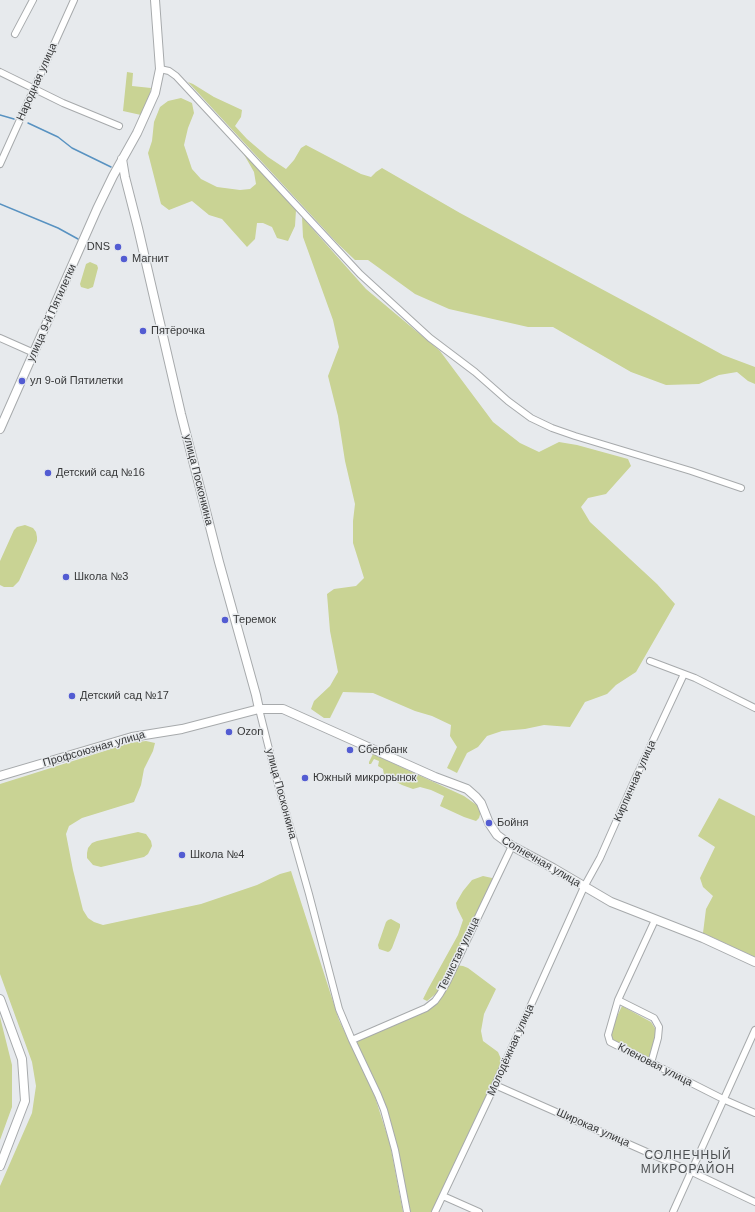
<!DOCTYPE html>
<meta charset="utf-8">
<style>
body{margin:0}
canvas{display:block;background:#e7eaed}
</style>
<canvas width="755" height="1212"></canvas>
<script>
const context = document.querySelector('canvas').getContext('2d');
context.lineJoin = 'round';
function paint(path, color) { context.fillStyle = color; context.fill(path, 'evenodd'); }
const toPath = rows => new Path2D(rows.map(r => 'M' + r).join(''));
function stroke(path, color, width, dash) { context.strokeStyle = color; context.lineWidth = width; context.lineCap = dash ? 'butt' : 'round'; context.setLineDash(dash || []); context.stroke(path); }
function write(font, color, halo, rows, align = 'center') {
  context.font = font + ' Arial,sans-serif'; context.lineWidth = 3; context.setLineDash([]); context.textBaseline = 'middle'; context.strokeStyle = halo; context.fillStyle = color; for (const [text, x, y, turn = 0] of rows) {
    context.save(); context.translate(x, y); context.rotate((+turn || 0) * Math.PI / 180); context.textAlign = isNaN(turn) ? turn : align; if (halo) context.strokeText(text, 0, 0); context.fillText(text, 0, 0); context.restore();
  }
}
paint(toPath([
 [127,72,133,73,132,86,151,88,149,97,141,115,123,111],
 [188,82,193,84,214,97,242,110,241,117,235,126,247,139,268,157,286,169,294,160,301,148,306,145,361,174,371,177,376,172,382,168,460,213,650,315,723,355,755,367,755,384,748,381,737,372,719,375,699,384,666,385,631,372,553,327,528,327,449,309,415,294,368,260,355,260,337,243],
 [181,98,192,103,194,113,188,128,184,145,192,169,201,179,217,187,240,190,250,189,256,184,254,172,242,151,296,210,295,226,288,241,277,238,272,227,263,223,257,223,255,239,247,247,222,219,209,215,192,201,169,210,161,204,148,153,152,141,154,122,160,107,168,101],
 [302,217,366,289,440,351,493,422,520,443,539,452,559,442,577,445,628,459,631,466,606,494,588,498,581,507,590,522,657,584,675,604,636,672,616,685,607,694,585,702,570,727,544,725,525,729,502,731,487,736,478,747,467,753,457,773,447,768,457,747,450,736,451,725,432,716,415,711,373,693,343,692,330,718,324,718,311,709,314,701,330,686,338,672,330,631,327,594,334,589,356,586,364,578,353,543,353,521,355,504,345,461,338,416,328,376,339,347,333,320,303,237],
 [90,262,97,265,98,268,93,287,88,289,81,287,80,284,86,264],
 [25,525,33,528,36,532,37,537,37,541,19,581,13,587,4,587,0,585,0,561,14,530,17,527],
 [146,741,155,743,153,751,144,769,141,785,134,802,82,818,69,826,66,834,73,870,83,910,88,918,94,922,103,925,201,904,257,885,280,874,291,871,339,1020,374,1094,390,1144,403,1212,0,1212,0,1186,32,1113,36,1086,32,1062,0,974,0,784,130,743],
 [373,754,464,796,478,806,481,811,479,818,476,821,464,817,440,806,444,796,431,790,420,787,413,789,402,785,384,775,383,769,378,766,379,761,374,759,371,764,369,764,369,762],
 [719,798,755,816,755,957,703,933,706,909,713,896,703,887,700,878,715,847,698,836],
 [138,832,146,834,151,841,152,846,148,854,144,857,101,867,93,865,87,858,87,853,88,848,92,843,97,841],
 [483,876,492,878,493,880,461,947,438,992,427,1001,423,999,428,989,458,935,463,920,457,908,456,903,463,891,472,880],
 [391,919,400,924,400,927,392,948,390,951,388,952,379,949,378,945,386,922,388,920],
 [455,965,463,966,468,968,496,989,484,1014,481,1031,483,1041,498,1052,501,1059,499,1071,433,1212,410,1212,397,1147,387,1110,355,1039,431,1004],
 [622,1006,651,1022,656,1030,651,1053,649,1057,645,1058,612,1041,610,1031],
 [0,1017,12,1065,12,1107,0,1140]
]), '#c9d394');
stroke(toPath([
 [0,115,14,119],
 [28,123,58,137,72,148,111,167],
 [0,204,58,228,78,239]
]), '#5892c1', 1.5);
const minor = toPath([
 [15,34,33,0],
 [160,69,169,71,176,76,360,274,430,338,475,372,508,401,531,418,552,428,575,436,691,471,741,488],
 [0,72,63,103,119,126],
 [0,164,74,0],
 [0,338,34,353],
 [650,661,695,678,755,708],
 [259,709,276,777,309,894,339,1009,352,1040,378,1095,384,1110,395,1150,407,1212],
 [655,920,618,1000,608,1035,610,1042,725,1100,755,1113],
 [618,1000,654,1018,659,1027,658,1038,651,1063],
 [352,1040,426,1008,435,1001,440,994,447,982,512,846],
 [495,1085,692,1172,755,1202],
 [443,1196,479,1212],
 [435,1212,495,1085,584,887,600,858,635,779,684,674],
 [673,1212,755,1030]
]);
const tertiary = toPath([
 [122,159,125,177,138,228,181,414,219,562,256,695,259,709],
 [0,429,97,209,113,176,137,133,155,93,160,69,155,0],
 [0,776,132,737,182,729,259,709,283,709,435,777,467,789,476,797,481,803,489,823,497,835,512,846,553,868,611,902,703,938,755,962],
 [0,999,22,1059,25,1101,0,1166]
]);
stroke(minor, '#a7aaac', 8);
stroke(tertiary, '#a7aaac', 10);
stroke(minor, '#fff', 6);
stroke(tertiary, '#fff', 8);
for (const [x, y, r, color] of [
 [118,247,4,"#535cd2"],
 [124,259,4,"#535cd2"],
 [143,331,4,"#535cd2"],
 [22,381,4,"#535cd2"],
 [48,473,4,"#535cd2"],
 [66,577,4,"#535cd2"],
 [225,620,4,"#535cd2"],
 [72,696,4,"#535cd2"],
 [229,732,4,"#535cd2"],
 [350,750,4,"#535cd2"],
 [305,778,4,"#535cd2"],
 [489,823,4,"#535cd2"],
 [182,855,4,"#535cd2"]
]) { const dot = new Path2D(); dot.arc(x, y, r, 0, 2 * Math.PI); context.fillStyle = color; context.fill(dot); stroke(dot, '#e7eaed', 1.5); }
write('11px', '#373839', '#e7eaed', [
 ["Народная улица",37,82,-66],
 ["улица 9-й Пятилетки",52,313,-66],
 ["улица Посконкина",198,480,76],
 ["Профсоюзная улица",94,749,-16],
 ["Кирпичная улица",635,781,-66],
 ["улица Посконкина",281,794,75],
 ["Солнечная улица",541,862,30],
 ["Тенистая улица",459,954,-64],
 ["Молодёжная улица",511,1050,-66],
 ["Кленовая улица",655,1065,27],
 ["Широкая улица",593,1128,24]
]);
write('11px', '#373839', '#e7eaed', [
 ["DNS",110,247,"right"],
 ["Магнит",132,259],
 ["Пятёрочка",151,331],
 ["ул 9-ой Пятилетки",30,381],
 ["Детский сад №16",56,473],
 ["Школа №3",74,577],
 ["Теремок",233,620],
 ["Детский сад №17",80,696],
 ["Ozon",237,732],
 ["Сбербанк",358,750],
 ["Южный микрорынок",313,778],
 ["Бойня",497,823],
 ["Школа №4",190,855]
], 'left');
context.letterSpacing = '1px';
write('12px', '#4c4f51', '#e7eaed', [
 ["СОЛНЕЧНЫЙ",688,1156],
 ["МИКРОРАЙОН",688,1170]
]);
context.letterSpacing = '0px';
</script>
